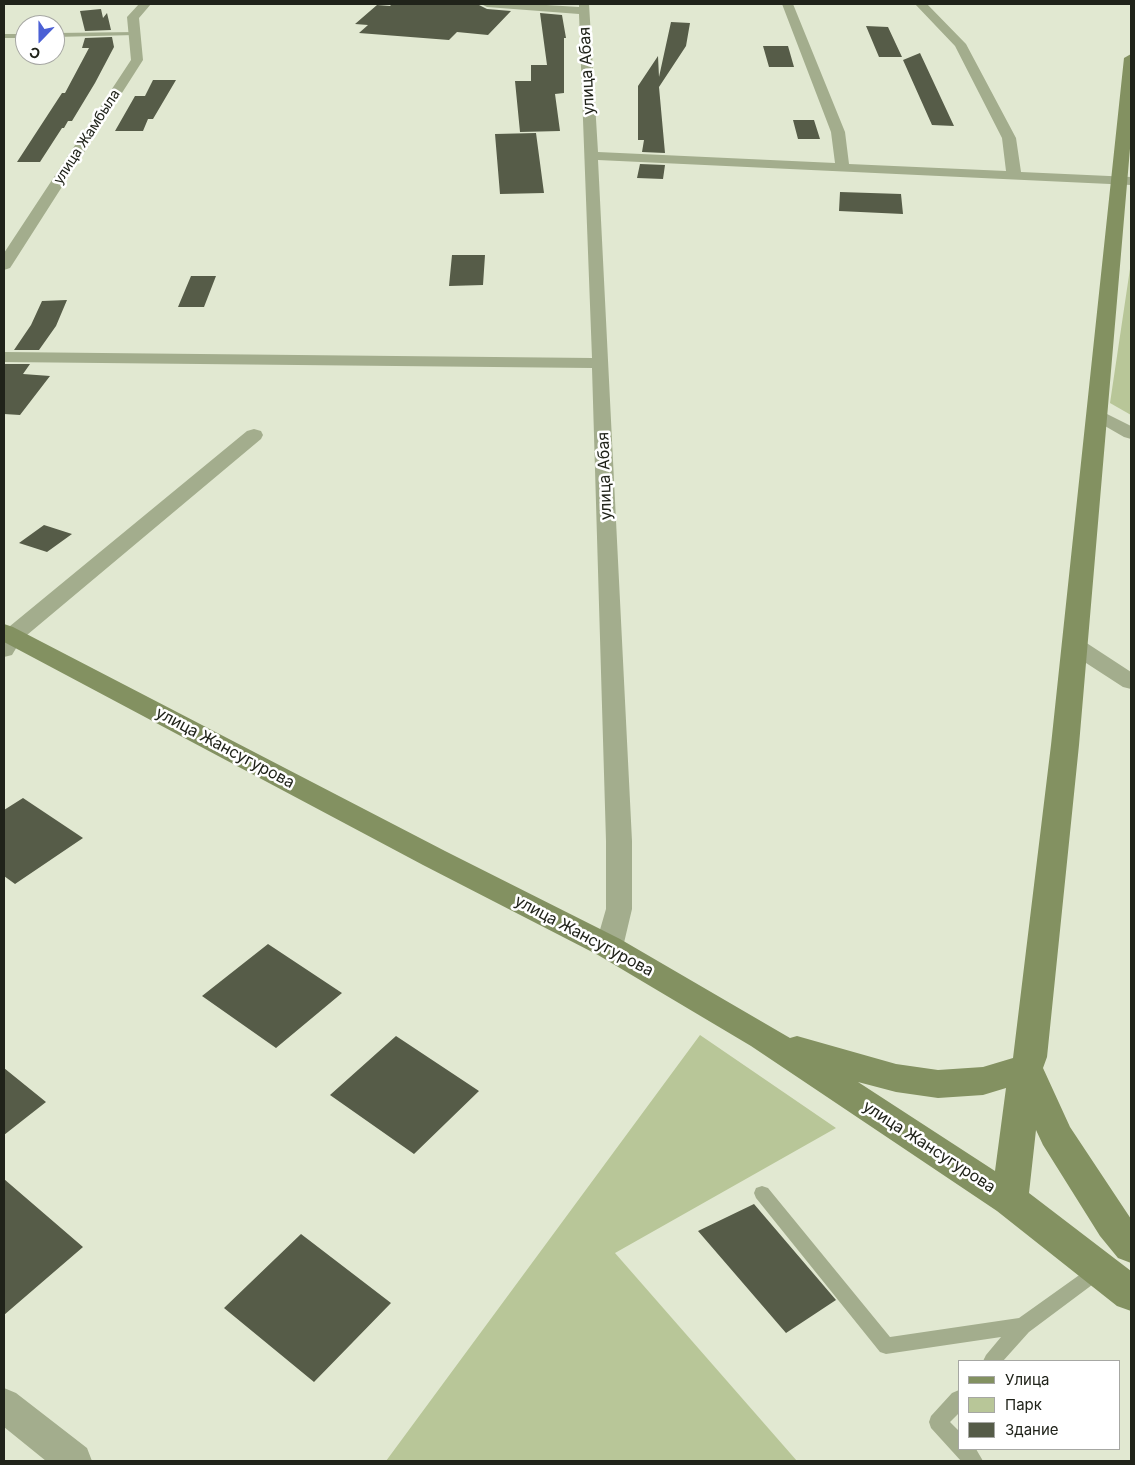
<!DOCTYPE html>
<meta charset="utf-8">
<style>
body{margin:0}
#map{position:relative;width:1135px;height:1465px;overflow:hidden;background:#e1e8d1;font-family:Inter,sans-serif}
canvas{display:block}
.frame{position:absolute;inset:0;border:5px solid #20231a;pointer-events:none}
.legend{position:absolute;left:958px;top:1360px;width:162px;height:90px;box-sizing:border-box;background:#fff;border:1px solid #a6a7a3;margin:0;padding:6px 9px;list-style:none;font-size:15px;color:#20231a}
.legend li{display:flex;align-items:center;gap:10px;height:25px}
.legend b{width:25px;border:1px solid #a6a7a3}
.north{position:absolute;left:15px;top:15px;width:50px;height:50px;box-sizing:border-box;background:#fff;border:1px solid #a6a7a3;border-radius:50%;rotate:202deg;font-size:14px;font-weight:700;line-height:20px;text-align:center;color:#20231a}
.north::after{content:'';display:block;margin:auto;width:18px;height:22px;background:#4b60d5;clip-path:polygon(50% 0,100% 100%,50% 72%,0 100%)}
</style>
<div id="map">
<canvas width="1135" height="1465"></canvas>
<div class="frame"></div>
<ul class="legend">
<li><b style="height:6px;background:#839161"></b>Улица</li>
<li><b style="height:14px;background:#b8c698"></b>Парк</li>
<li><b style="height:14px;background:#565c48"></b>Здание</li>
</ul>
<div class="north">С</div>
</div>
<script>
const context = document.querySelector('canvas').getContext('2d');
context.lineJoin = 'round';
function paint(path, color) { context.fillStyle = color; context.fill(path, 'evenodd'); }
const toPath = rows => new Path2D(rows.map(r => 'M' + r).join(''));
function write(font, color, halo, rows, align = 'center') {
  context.font = font + ' Inter,sans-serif'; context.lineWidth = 5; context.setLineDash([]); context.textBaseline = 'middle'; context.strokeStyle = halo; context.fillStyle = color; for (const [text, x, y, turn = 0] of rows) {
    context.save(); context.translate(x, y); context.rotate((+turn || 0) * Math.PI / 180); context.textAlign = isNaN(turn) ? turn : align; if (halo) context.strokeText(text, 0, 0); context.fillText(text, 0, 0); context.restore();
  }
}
paint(toPath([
 [1131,262,1131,415,1110,403],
 [700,1035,836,1128,615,1253,797,1461,386,1461]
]), '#b8c698');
paint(toPath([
 [392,4,466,4,479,5,487,9,511,11,488,35,457,32,449,40,359,33,368,25,355,24,377,5,390,6],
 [101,9,103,18,107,13,111,30,85,31,80,11],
 [540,13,562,15,566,38,564,38,564,93,555,94,560,131,520,132,515,81,531,81,531,65,547,65],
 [671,22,690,23,686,46,659,87,665,153,642,152,644,140,638,140,638,86,658,56,659,77],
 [866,26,888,27,902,57,879,57],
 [112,37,114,47,95,83,72,121,68,121,64,128,62,128,40,162,17,162,62,93,65,93,89,48,82,48,85,38],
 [763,46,788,46,794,67,769,67],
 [920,53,954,126,932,125,903,60],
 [153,80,176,80,153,119,148,119,143,131,115,131,135,96,145,96],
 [793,120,814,120,820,139,798,139],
 [536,133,544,193,500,194,495,134],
 [640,164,665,165,663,179,637,178],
 [840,192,901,194,903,214,839,211],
 [452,255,485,255,483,285,449,286],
 [191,276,216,276,204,307,178,307],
 [67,300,56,326,39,350,14,350,31,325,42,301],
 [4,364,30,364,23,374,50,376,20,415,4,414],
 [44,525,72,534,47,552,19,543],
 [23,798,83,838,15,884,4,876,4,810],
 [268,944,342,993,276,1048,202,996],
 [396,1036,479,1091,414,1154,330,1095],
 [4,1068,46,1102,4,1135],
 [4,1179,83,1247,4,1315],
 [754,1204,836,1300,786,1333,698,1231],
 [301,1234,391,1303,314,1382,224,1308]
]), '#565c48');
paint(toPath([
 [137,32,135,35,55,37,55,33,137,32],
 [4,34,25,34,25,38,4,38,4,34],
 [762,1186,768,1188,890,1337,1019,1318,1092,1266,1098,1263,1104,1266,1107,1271,1104,1276,1029,1332,1003,1361,983,1361,986,1355,1001,1337,886,1354,880,1352,756,1198,754,1193,756,1188,762,1186],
 [959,1390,959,1413,950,1422,959,1431,959,1449,976,1449,983,1461,961,1461,931,1428,929,1422,931,1416,952,1393,959,1390]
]), '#a3ad8d');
paint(toPath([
 [139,4,151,4,139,18,143,60,12,265,10,268,4,270,4,253,131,60,127,17,139,4],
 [481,4,530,4,579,7,579,4,589,4,598,152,835,163,831,132,782,4,793,4,845,132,849,164,1006,171,1002,138,955,46,915,4,927,4,966,44,1016,138,1021,172,1131,177,1131,185,598,160,632,841,632,909,623,947,619,954,609,957,599,954,595,947,606,909,606,841,592,368,4,362,4,352,592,358,579,14,487,7,481,4],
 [1097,409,1131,426,1131,439,1124,437,1091,418,1088,414,1091,410,1097,409],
 [254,429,261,431,263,435,261,439,21,640,12,655,4,657,4,631,247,431,254,429],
 [1074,638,1082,640,1131,672,1131,689,1123,687,1066,650,1063,645,1066,640,1074,638],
 [4,1388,16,1393,87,1448,92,1461,46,1461,4,1427,4,1388]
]), '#a3ad8d');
paint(toPath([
 [1131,54,1131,137,1079,745,1047,1057,1043,1068,1070,1127,1131,1219,1131,1263,1118,1258,1100,1236,1043,1145,1036,1130,1029,1193,1131,1271,1131,1311,1117,1306,997,1211,751,1046,598,955,423,865,4,642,4,624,13,627,445,851,620,939,790,1038,797,1036,896,1064,938,1070,983,1067,1013,1058,1051,745,1124,58,1131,54],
 [858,1082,896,1092,938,1098,983,1095,1006,1088,995,1171,858,1082]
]), '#839161');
write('14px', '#20231a', '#fff', [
 ["улица Жамбыла",87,137,-57]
]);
write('16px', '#20231a', '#fff', [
 ["улица Абая",587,71,-93],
 ["улица Абая",605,476,-92],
 ["улица Жансугурова",225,748,28],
 ["улица Жансугурова",584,936,28],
 ["улица Жансугурова",929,1147,33]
]);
</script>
